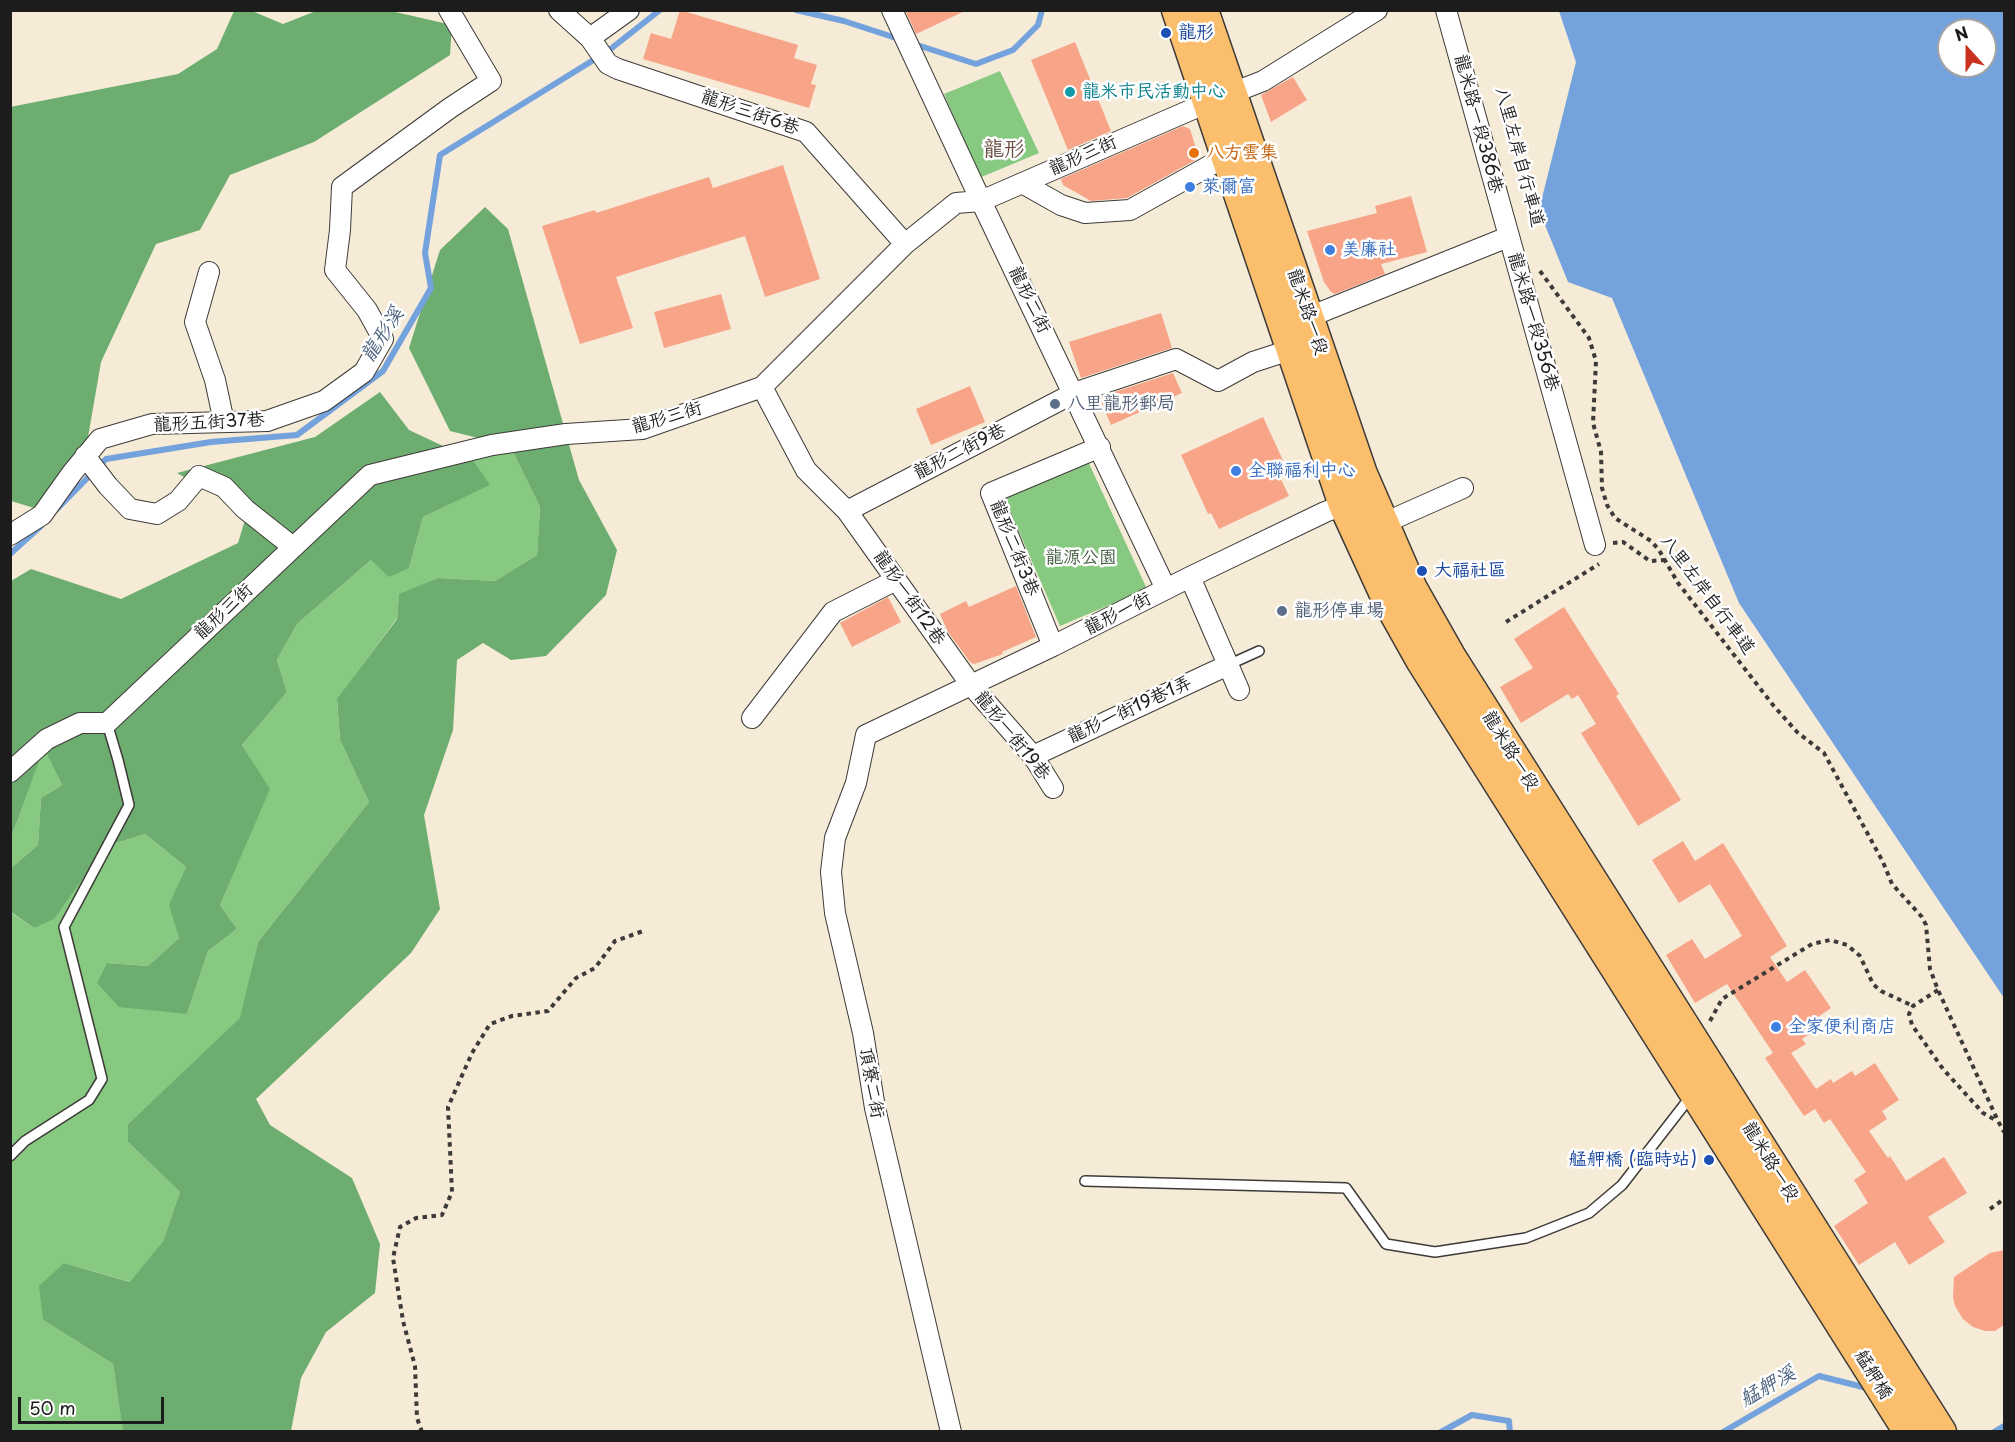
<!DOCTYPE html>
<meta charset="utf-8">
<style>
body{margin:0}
#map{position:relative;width:2015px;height:1442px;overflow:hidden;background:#f5ebd7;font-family:"Playpen Sans",sans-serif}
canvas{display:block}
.frame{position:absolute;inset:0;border:12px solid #1c1c1c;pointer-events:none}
.north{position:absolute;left:1937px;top:18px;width:60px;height:60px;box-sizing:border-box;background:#fff;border:2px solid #a4a4a4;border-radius:50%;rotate:339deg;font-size:16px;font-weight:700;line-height:24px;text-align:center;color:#1c1c1c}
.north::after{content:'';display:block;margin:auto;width:21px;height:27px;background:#c8321e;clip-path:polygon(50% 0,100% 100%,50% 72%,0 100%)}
.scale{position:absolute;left:18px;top:1397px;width:146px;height:27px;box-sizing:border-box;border:3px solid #1c1c1c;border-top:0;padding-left:8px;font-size:18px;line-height:21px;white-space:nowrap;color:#1c1c1c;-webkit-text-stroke:4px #fff;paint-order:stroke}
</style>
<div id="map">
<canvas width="2015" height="1442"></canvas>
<div class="frame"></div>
<div class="north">N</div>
<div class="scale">50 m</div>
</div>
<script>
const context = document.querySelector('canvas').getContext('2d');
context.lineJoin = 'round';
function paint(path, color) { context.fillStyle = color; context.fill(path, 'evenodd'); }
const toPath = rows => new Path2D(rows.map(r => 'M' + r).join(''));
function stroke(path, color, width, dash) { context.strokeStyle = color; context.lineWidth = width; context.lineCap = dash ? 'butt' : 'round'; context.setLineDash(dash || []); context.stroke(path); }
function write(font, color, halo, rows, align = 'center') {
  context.font = font + ' "Playpen Sans","LXGW WenKai TC",sans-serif'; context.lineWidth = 5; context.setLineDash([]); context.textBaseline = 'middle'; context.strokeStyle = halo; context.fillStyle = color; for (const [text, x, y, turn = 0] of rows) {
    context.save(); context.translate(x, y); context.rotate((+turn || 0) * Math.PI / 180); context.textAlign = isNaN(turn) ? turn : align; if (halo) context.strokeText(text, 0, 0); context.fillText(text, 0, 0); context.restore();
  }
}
paint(toPath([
 [1000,71,1039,153,979,178,944,94],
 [510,446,540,507,537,555,495,581,438,578,399,595,397,618,337,700,340,740,369,802,258,942,241,1018,128,1124,128,1142,180,1192,163,1241,131,1282,64,1263,43,1320,113,1364,123,1431,11,1431,10,1274,12,1250,10,1250,10,912,34,928,106,846,145,834,186,867,170,905,179,938,148,966,107,963,187,1014,208,951,237,929,220,905,269,789,242,745,287,692,277,660,297,624,371,560,409,568,423,517,489,485,473,460],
 [1086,457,1147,589,1060,626,1004,497],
 [44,747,62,785,41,798,38,845,11,868,11,838]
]), '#87c981');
paint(toPath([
 [234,11,252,11,283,24,316,11,391,11,452,25,450,55,314,142,230,175,200,230,156,244,101,362,87,443,34,508,11,501,10,107,178,74,217,49],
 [485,207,508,229,579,480,617,550,606,595,546,656,511,660,483,643,457,660,453,730,424,815,440,909,411,953,256,1099,270,1125,352,1178,380,1244,375,1293,326,1332,301,1378,291,1431,123,1432,113,1364,43,1320,39,1286,64,1263,130,1282,163,1241,180,1192,128,1142,128,1124,240,1018,258,942,369,802,340,740,337,699,397,619,399,594,438,578,495,581,537,555,540,507,510,446,450,431,409,348,440,250],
 [380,392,409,430,473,460,490,485,423,517,409,568,389,577,371,560,297,624,277,660,287,692,242,745,270,789,220,905,237,929,208,951,187,1014,119,1007,97,983,107,963,148,966,179,938,169,905,186,867,145,834,106,846,54,919,34,928,11,912,11,868,38,845,41,798,62,785,44,748,11,838,11,581,31,569,121,599,238,543,247,513,177,473,315,437]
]), '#6dad6f');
paint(toPath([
 [1559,11,2004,11,2004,998,1739,603,1612,298,1568,282,1539,210,1576,62],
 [1949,30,1985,30,1985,66,1949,66]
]), '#74a2dd');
stroke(toPath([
 [796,10,844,21,902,40],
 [911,43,976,64,1013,50,1038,25,1042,10],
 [56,510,106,459,211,442,297,435,383,371,431,288,425,253,440,155,608,51,660,10],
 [10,554,41,526],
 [1441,1432,1472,1415,1509,1421,1510,1432],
 [1723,1432,1819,1376,1871,1389],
 [1994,1432,2004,1426]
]), '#74a2dd', 6);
paint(toPath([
 [680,10,798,45,794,58,817,65,811,84,816,85,809,108,643,59,651,33,671,39],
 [905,10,967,10,916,34],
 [1075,42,1111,131,1068,150,1031,60],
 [1293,77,1307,100,1271,122,1261,95],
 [1183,126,1190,129,1199,158,1127,198,1091,201,1063,185,1061,179],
 [783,165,820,279,765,297,745,236,616,277,633,328,580,344,542,226,595,210,596,213,709,177,713,188],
 [1411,196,1427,252,1381,264,1385,274,1335,294,1331,292,1324,282,1307,231,1377,213,1375,206],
 [721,294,731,329,664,348,654,312],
 [1161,313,1172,348,1081,378,1069,342],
 [1173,373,1182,393,1111,425,1099,397],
 [970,386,985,422,931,445,916,409],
 [1263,417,1287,469,1278,473,1289,496,1219,529,1211,513,1208,514,1181,455],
 [1016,586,1036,637,1002,652,1003,654,974,664,970,662,948,632,940,614,966,601,969,607],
 [888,597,901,622,852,647,840,623],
 [1564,607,1619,694,1616,696,1681,800,1638,826,1581,733,1596,724,1578,695,1572,699,1568,694,1521,723,1500,687,1533,668,1514,639],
 [1683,841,1695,861,1723,843,1787,946,1770,957,1787,982,1805,970,1831,1008,1812,1021,1817,1029,1802,1039,1806,1044,1791,1053,1816,1089,1831,1079,1833,1083,1852,1071,1855,1076,1875,1063,1899,1100,1882,1111,1887,1119,1869,1131,1888,1158,1890,1156,1906,1181,1944,1157,1967,1193,1928,1217,1945,1242,1909,1265,1895,1242,1859,1265,1834,1226,1868,1203,1854,1180,1866,1172,1830,1119,1824,1123,1815,1109,1804,1116,1765,1058,1773,1053,1727,984,1695,1003,1666,955,1692,939,1705,959,1742,936,1710,884,1679,903,1652,860],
 [2004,1250,2004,1325,1995,1331,1985,1331,1973,1327,1963,1319,1955,1306,1953,1297,1954,1277,1990,1253]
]), '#f7a489');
const service = toPath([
 [1228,665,1259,651],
 [10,1156,25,1141,89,1100,102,1079,64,927,129,805,118,760,107,723],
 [1085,1181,1346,1188,1386,1244,1435,1252,1526,1238,1589,1213,1622,1185,1691,1096]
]);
const minor = toPath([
 [559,10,590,38,608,64,618,69,806,132,905,244],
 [892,10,981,201,1166,589],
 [1446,10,1595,545],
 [590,38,629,10],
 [1022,183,1061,205,1085,213,1130,210,1227,156],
 [209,272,195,322,215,380,224,422],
 [1309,317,1508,237],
 [762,387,806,470,847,511,971,685,1033,756,1053,788],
 [85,456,108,486,130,509,157,514,178,501,199,476,224,487,245,509,293,547],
 [847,511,1074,393,1176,359,1218,381,1253,362,1293,349],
 [1382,524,1463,488],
 [10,535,42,515,72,473,100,439,152,424,267,421,324,401,364,372,383,339,367,310,335,270,340,230,342,187,450,108,491,81,449,10],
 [1190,577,1239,690],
 [1053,646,991,493,1100,447],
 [752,718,833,612,896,580],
 [1033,756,1228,665],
 [10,772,47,739,80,723,107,723,370,475,492,445,566,434,642,429,762,387,905,244,956,203,981,201,1209,102,1263,81,1377,10],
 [951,1432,875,1108,863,1033,835,913,831,872,835,838,856,783,866,735,1053,646,1190,577,1325,512,1354,501]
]);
const primary = toPath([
 [1177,10,1344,505,1389,603,1421,660,1909,1432],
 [1203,10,1362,474,1412,589,1450,656,1941,1432]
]);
stroke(service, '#3d3b38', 12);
stroke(minor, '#3d3b38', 22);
stroke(primary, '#3d3b38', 33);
stroke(toPath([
 [1540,271,1589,338,1596,361,1593,423,1601,452,1602,488,1607,505,1615,518,1651,541,1659,550,1678,583,1773,705,1797,732,1824,753,1883,862,1892,884,1922,917,1926,925,1930,969,1938,990,1998,1121,2004,1132],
 [1613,543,1623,542,1650,561,1666,560],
 [1506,622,1599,564],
 [1938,990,1913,1006,1909,1014,1912,1025,1943,1069,1983,1113,1997,1121],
 [1710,1021,1722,999,1812,944,1830,940,1847,945,1860,956,1873,984,1881,991,1913,1006],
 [1990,1209,2004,1199],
 [422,1432,417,1418,415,1366,403,1321,393,1258,400,1227,416,1218,442,1215,452,1192,448,1107,472,1053,490,1024,512,1016,548,1011,576,978,595,968,615,941,646,930]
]), '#3d3b38', 4, [4.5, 4.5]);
stroke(service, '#fff', 9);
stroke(minor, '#fff', 20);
stroke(primary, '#fabe6d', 30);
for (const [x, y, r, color] of [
 [1166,33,6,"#1a4fb4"],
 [1070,92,6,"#0f9aa8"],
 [1194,153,6,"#e8710a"],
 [1190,187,6,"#3f7fe0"],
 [1330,250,6,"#3f7fe0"],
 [1055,404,6,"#5c6f8a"],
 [1236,471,6,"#3f7fe0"],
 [1422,571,6,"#1a4fb4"],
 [1282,611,6,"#5c6f8a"],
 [1776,1027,6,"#3f7fe0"],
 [1709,1160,6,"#1a4fb4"]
]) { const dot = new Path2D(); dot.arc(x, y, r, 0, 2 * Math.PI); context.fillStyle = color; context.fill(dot); stroke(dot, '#fff', 2); }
write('18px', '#164399', '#fff', [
 ["龍形",1178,33],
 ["大福社區",1434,571],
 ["艋舺橋 (臨時站)",1697,1160,"right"]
], 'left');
write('18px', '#0d838f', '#fff', [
 ["龍米市民活動中心",1082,92]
], 'left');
write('18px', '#1c1c1c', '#fff', [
 ["龍形三街6巷",750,113,19],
 ["龍米路一段386巷",1478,124,75],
 ["龍形三街",1083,156,-24],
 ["八里左岸自行車道",1519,157,75],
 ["龍形二街",1029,300,64],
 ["龍米路一段",1307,312,71],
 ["龍米路一段356巷",1533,322,74],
 ["龍形三街",667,418,-16],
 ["龍形五街37巷",209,423,-3],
 ["龍形二街9巷",960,452,-27],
 ["龍形二街3巷",1014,548,68],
 ["八里左岸自行車道",1707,595,53],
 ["龍形一街12巷",909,598,55],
 ["龍形三街",224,612,-43],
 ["龍形一街",1118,614,-27],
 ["龍形一街19巷1弄",1130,710,-25],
 ["龍形一街19巷",1012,736,51],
 ["龍米路一段",1510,751,58],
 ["頂寮二街",871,1083,80],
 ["龍米路一段",1770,1162,58],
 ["艋舺橋",1873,1375,58]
]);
write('18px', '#c56008', '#fff', [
 ["八方雲集",1206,153]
], 'left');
write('18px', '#366cbe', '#fff', [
 ["萊爾富",1202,187],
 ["美廉社",1342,250],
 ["全聯福利中心",1248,471],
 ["全家便利商店",1788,1027]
], 'left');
write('18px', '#4e5e75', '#fff', [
 ["八里龍形郵局",1067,404],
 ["龍形停車場",1294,611]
], 'left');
write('18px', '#476144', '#fff', [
 ["龍源公園",1081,558]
]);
write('italic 20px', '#485f7c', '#fff', [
 ["龍形溪",383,335,-57],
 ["艋舺溪",1768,1387,-30]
]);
write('21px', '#694c42', '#fff', [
 ["龍形",1004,150]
]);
</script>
